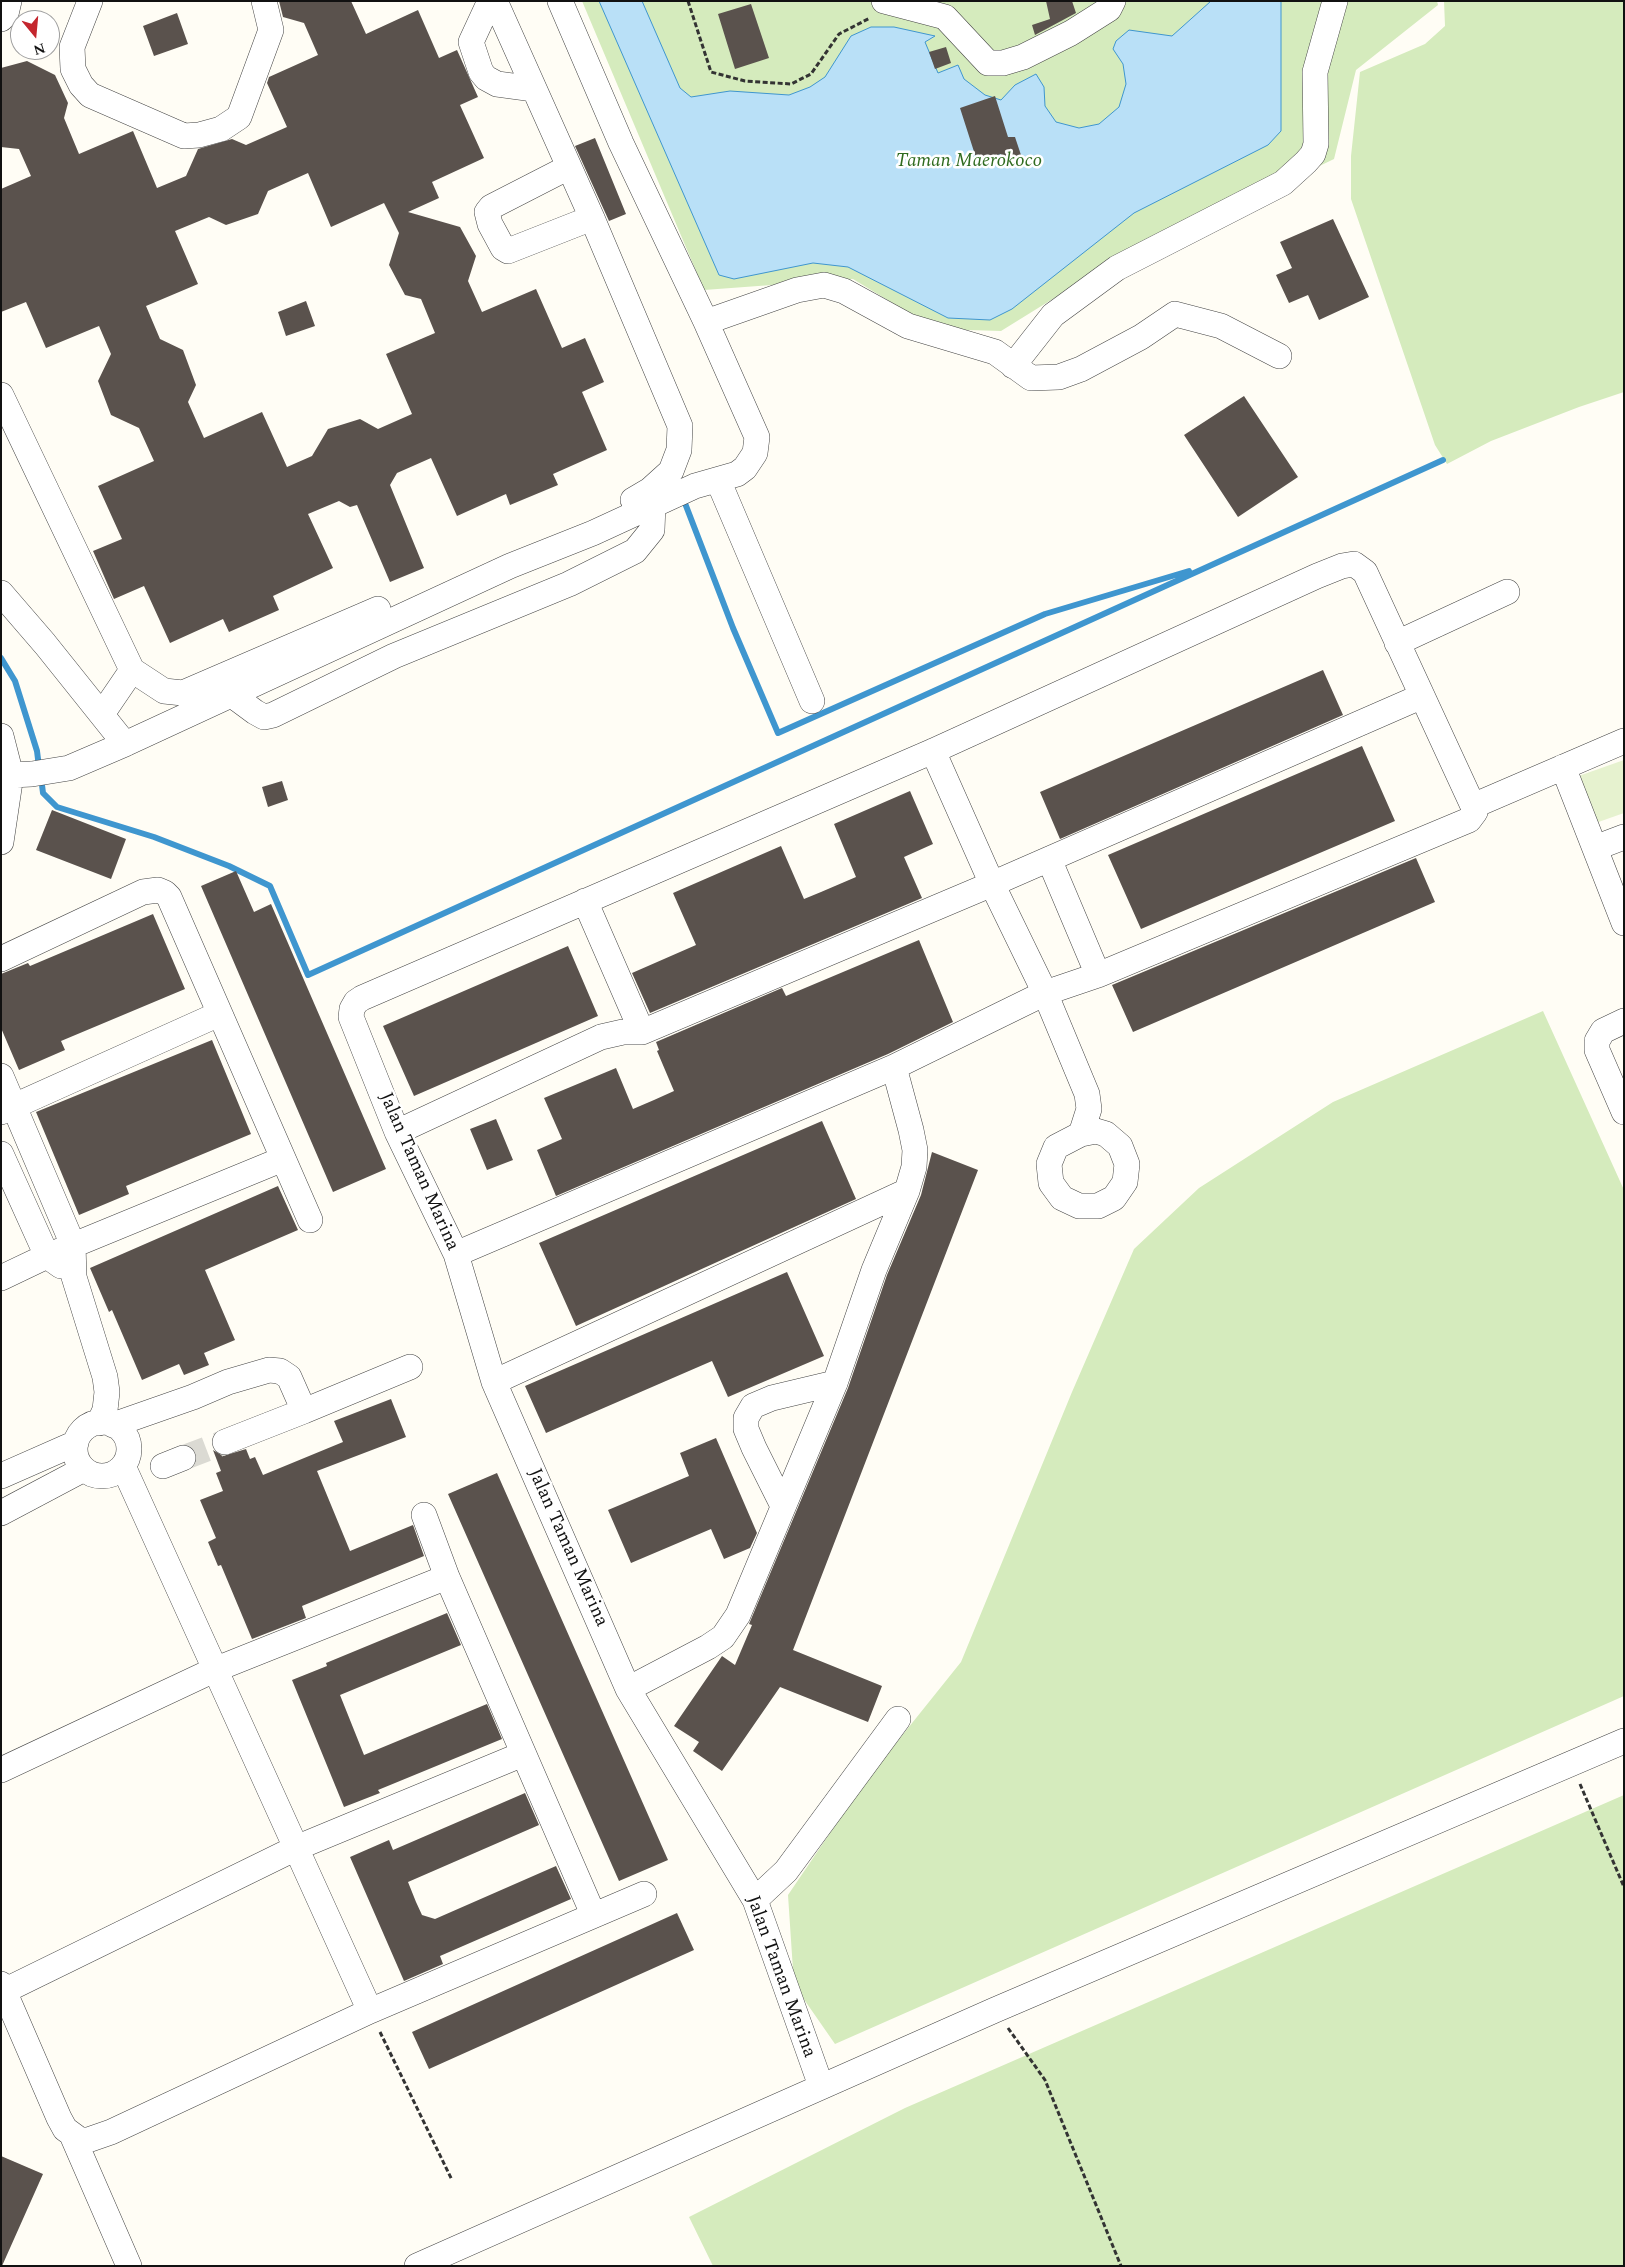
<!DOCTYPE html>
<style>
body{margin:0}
#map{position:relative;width:1625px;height:2267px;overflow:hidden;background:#fffdf5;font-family:Spectral,serif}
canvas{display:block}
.frame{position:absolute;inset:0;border:2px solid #111;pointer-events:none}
.north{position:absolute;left:10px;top:10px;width:50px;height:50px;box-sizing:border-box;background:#fff;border:1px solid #a0a0a0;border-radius:50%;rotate:163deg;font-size:14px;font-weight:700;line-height:20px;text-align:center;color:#111}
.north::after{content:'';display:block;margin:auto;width:18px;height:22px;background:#c4262e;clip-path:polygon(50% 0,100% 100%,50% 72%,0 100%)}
</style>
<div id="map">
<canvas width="1625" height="2267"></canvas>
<div class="frame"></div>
<div class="north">N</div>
</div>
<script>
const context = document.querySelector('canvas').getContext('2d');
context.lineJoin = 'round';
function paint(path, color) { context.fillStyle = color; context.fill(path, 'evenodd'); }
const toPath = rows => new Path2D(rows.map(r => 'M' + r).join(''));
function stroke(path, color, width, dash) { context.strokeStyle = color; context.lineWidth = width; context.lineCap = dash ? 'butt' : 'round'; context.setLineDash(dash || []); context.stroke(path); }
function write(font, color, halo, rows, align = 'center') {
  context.font = font + ' Spectral,serif'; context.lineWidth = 5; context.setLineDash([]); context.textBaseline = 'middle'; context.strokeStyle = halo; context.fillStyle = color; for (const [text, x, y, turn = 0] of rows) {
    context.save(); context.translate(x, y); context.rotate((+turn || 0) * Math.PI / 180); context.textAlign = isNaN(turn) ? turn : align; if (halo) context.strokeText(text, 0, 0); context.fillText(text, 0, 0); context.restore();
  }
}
paint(toPath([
 [582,1,1437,1,1438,5,1356,70,1334,159,1085,279,1001,331,935,329,853,279,704,290],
 [1444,1,1624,1,1624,392,1579,407,1491,441,1447,464,1435,445,1351,199,1351,156,1360,72,1425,44,1445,26],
 [1543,1011,1624,1190,1624,1696,835,2044,794,1985,788,1895,864,1783,961,1662,1072,1392,1134,1249,1199,1188,1333,1102],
 [1624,1795,1624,2266,713,2266,689,2217,905,2108]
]), '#d5ebbd');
paint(toPath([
 [1624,760,1624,813,1590,825,1573,778]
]), '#e6f2cf');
const water = toPath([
 [599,1,642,1,680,88,691,97,730,91,789,95,810,87,825,77,851,36,871,27,894,27,935,36,925,42,938,73,958,65,964,79,985,95,1001,100,1015,85,1036,74,1044,87,1045,106,1056,122,1079,128,1099,124,1119,107,1126,84,1123,64,1113,49,1116,41,1129,30,1172,36,1211,1,1281,1,1281,131,1268,145,1134,213,1012,309,990,320,948,318,848,267,813,263,734,279,719,275,599,1]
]);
paint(water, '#b9e0f7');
stroke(water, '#3f96cf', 1);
stroke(toPath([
 [683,498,733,628,778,733,1045,614,1189,571],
 [1,658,15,681,37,751,39,767],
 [41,777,43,793,57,807,154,837,229,866,270,886,308,975,1443,460]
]), '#3f96cf', 6);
paint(toPath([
 [279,1,351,1,366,34,418,10,439,58,457,50,478,97,460,105,484,158,432,182,439,198,408,212,460,227,476,256,468,281,482,312,536,289,562,348,585,338,604,382,582,392,607,450,553,474,558,485,510,505,506,494,457,516,431,458,397,473,390,485,424,568,390,582,357,505,350,507,339,501,308,514,333,568,273,596,279,610,229,632,223,619,170,643,144,586,114,599,93,551,122,539,98,486,154,461,139,428,111,415,98,381,111,354,99,326,46,348,26,302,1,312,1,189,31,176,19,149,1,147,1,68,27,61,55,75,68,103,64,118,79,154,133,131,157,188,186,176,198,149,232,139,246,145,287,127,267,83,269,77,318,55,304,23,283,17],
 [308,173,331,227,384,203,399,233,389,265,405,295,421,299,435,333,386,354,412,414,378,429,360,419,328,429,312,456,287,467,262,412,204,438,188,402,196,385,183,350,160,339,146,306,198,284,175,231,209,217,226,225,258,214,268,191],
 [1046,1,1072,1,1076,13,1035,35,1032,25,1050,19],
 [751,4,769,58,735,69,718,14],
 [177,13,188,44,154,56,143,26],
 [946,47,951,63,935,69,929,52],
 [995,96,1008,137,1015,137,1022,158,1004,163,1001,154,977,161,960,108],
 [595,138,626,214,609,221,575,146],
 [1333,219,1369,297,1319,320,1308,295,1289,303,1276,275,1292,268,1280,242],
 [306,301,315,326,286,336,278,312],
 [1244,396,1298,477,1238,517,1184,435],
 [1323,670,1343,715,1060,839,1040,792],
 [1362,746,1395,821,1141,929,1108,855],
 [282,781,288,800,268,807,262,787],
 [910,791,933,844,904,857,922,898,650,1013,632,973,696,945,673,893,781,846,804,899,821,892,856,877,834,824],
 [52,810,126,839,111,879,36,850],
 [1416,858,1435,902,1133,1032,1112,985],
 [236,871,254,912,271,904,386,1169,333,1192,201,886],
 [153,914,185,989,61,1041,65,1050,19,1070,1,1028,1,974,28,963,30,966],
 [919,940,953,1022,888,1054,556,1196,537,1150,562,1139,544,1098,616,1068,633,1109,654,1100,674,1091,657,1051,659,1050,656,1042,782,988,786,996],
 [568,946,598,1016,414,1096,383,1026],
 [212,1040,251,1134,126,1186,129,1194,79,1215,36,1112],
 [496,1119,513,1160,487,1170,470,1129],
 [822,1121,856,1199,576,1326,539,1243],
 [932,1152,978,1170,793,1650,882,1686,868,1722,780,1687,722,1771,693,1751,699,1742,674,1726,722,1656,735,1665,752,1625,749,1624,848,1388,887,1275,921,1195],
 [278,1186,298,1230,205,1270,235,1340,204,1353,209,1365,184,1375,179,1364,142,1380,112,1310,109,1312,90,1268],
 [787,1272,824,1356,728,1397,712,1361,546,1433,525,1386],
 [391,1399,406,1437,317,1471,350,1551,413,1525,424,1556,302,1606,306,1618,252,1639,221,1565,218,1566,208,1542,216,1538,200,1500,223,1491,216,1473,221,1471,213,1450,223,1456,246,1449,250,1459,255,1457,263,1475,343,1442,334,1421],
 [716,1438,757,1533,750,1548,724,1559,711,1529,631,1563,608,1510,689,1476,680,1453],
 [497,1473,668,1860,619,1881,448,1494],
 [447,1613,461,1645,340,1695,364,1755,487,1704,502,1739,378,1790,380,1793,344,1807,292,1680,327,1666,326,1663],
 [525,1793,539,1825,408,1882,416,1902,422,1915,435,1919,556,1866,571,1899,440,1956,443,1964,404,1981,350,1857,389,1840,393,1850],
 [677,1913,694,1950,429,2069,412,2032],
 [1,2156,43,2174,2,2266,1,2266]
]), '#5a524d');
stroke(toPath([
 [183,1458,225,1442]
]), '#dbdad3', 25, [25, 12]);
const minor = toPath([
 [90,1,72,47,73,69,81,85,90,95,184,136,199,135,221,129,239,117,271,30,264,1],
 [490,1,471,42,481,72,486,78,497,84,534,89],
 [495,1,592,218,680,426,679,450,671,471,650,490,633,500],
 [884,1,945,17,988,63,1003,63,1023,57,1071,33,1109,9,1113,1],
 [1,19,6,14,9,1],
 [569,167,491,207,487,212,490,224,503,248,508,251,592,218],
 [706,322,797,290,824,285,844,291,908,326,995,352,1031,378,1059,377,1081,369,1141,337,1175,314,1221,326,1279,356],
 [1013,366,1053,315,1117,268,1283,183,1306,162,1313,154,1316,144,1315,72,1335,1],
 [1,395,132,670,102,714],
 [718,480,812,701],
 [1,593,45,644,125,744,510,566,593,533,695,486,737,474,745,468,755,453,757,437,706,322,621,143,560,1],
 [1397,643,1507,592],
 [132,670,164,691,183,693,378,609],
 [232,695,255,712,264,717,273,715,394,656,569,584,635,551,652,530,653,504,650,490],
 [1,736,11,775,1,842],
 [933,751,992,884,1045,993,1087,1094,1089,1109,1081,1134,1056,1147,1049,1164,1051,1183,1062,1198,1079,1206,1098,1206,1114,1198,1125,1182,1127,1164,1120,1146,1106,1134,1096,1131,1081,1134],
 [1563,767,1624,923],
 [11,775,32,774,69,768,125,744],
 [1473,806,1624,741],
 [1595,848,1624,837],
 [1049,859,1098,975],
 [585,901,642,1032],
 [1,959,143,892,158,890,165,893,169,897,310,1220],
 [1624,1021,1603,1031,1597,1041,1597,1050,1624,1112],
 [1,1076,73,1245,74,1277,105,1377,107,1392,105,1410,99,1423],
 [1,1112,219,1014],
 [397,1132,601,1037,623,1032,642,1032,992,884,1420,697],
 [1,1154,47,1256,61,1266],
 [456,1254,894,1067,1045,993,1098,975,1469,820,1475,812,1473,806,1365,572,1354,564,1342,566,1317,576,933,751,362,998,356,1002,352,1009,351,1017,397,1132,456,1254,494,1382,628,1689,755,1900,821,2086],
 [1,1278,47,1256,283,1159],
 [494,1382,907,1191],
 '75 1449a27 27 0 1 1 54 0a27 27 0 1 1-54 0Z',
 [113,1425,193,1397,228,1382,269,1370,280,1371,289,1377,304,1411,410,1367],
 [225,1442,304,1411],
 [123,1466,370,2011,644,1894],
 [163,1466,183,1458],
 [1,1476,76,1443],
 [783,1506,754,1448,746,1429,746,1418,753,1406,772,1398,835,1383],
 [1,1513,84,1469],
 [424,1515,447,1577,593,1914],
 [628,1689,708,1647,723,1637,738,1615,835,1383,874,1270,907,1191,914,1167,915,1150,911,1130,894,1067],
 [1,1770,214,1670,447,1577],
 [755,1900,786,1871,898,1719],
 [1,1984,59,2118,65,2129,80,2140,88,2140,111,2132,370,2011],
 [4,1991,296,1848,523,1754],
 [72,2135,129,2266],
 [417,2266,995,2010,1624,1741]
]);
stroke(minor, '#444', 26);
stroke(toPath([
 [688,1,711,72,745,81,791,84,811,74,839,34,870,18],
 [1580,1784,1624,1887],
 [1008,2028,1045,2080,1121,2266],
 [380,2032,452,2180]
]), '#333', 3, [5, 2.5]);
stroke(minor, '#fff', 25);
write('italic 19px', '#2f6b1f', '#fff', [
 ["Taman Maerokoco",969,162]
]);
write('19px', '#111', '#fff', [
 ["Jalan Taman Marina",418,1172,66],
 ["Jalan Taman Marina",567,1548,66],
 ["Jalan Taman Marina",780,1977,70]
]);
</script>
